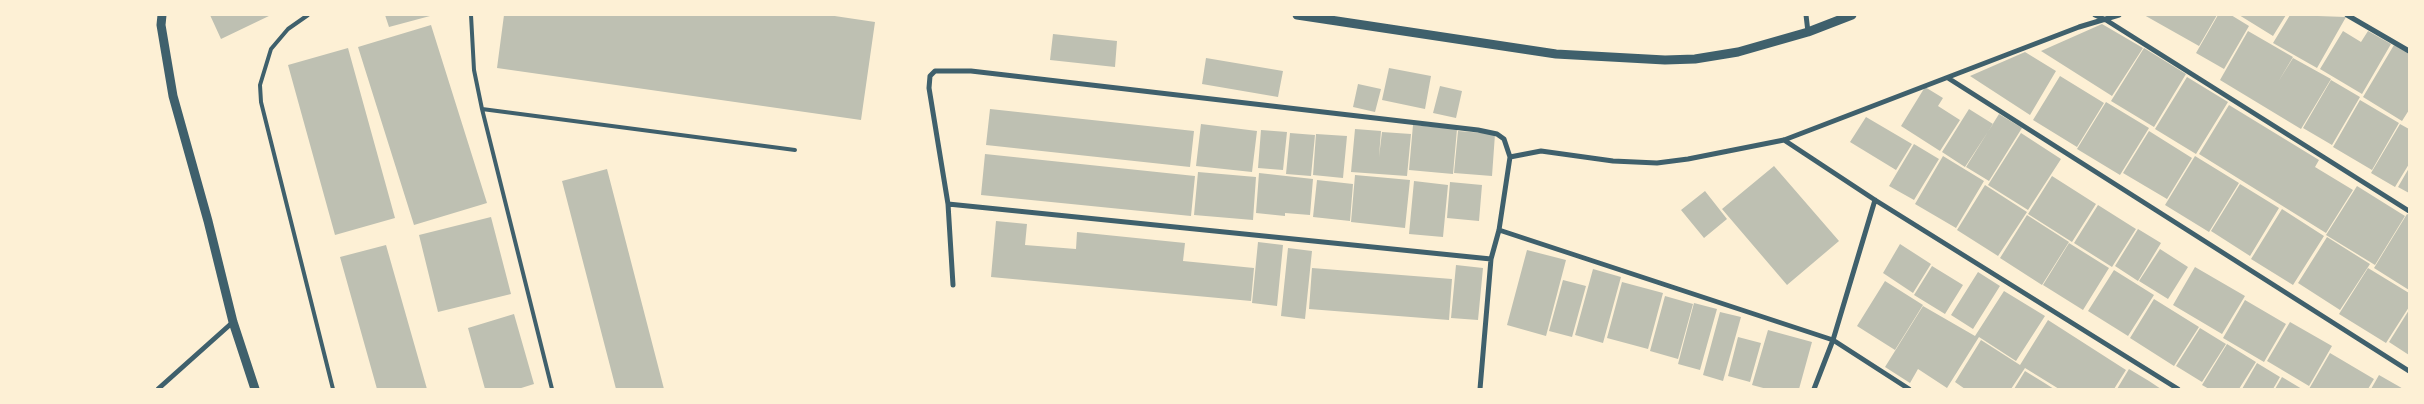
<!DOCTYPE html>
<style>
body{margin:0}
#map{position:relative;width:2424px;height:404px;overflow:hidden;background:#fdf0d5;font-family:Manrope,sans-serif}
canvas{display:block}
.frame{position:absolute;inset:0;border:16px solid #fdf0d5;pointer-events:none}
</style>
<div id="map">
<canvas width="2424" height="404"></canvas>
<div class="frame"></div>
</div>
<script>
const context = document.querySelector('canvas').getContext('2d');
context.lineJoin = 'round';
function paint(path, color) { context.fillStyle = color; context.fill(path, 'evenodd'); }
const toPath = rows => new Path2D(rows.map(r => 'M' + r).join(''));
function stroke(path, color, width, dash) { context.strokeStyle = color; context.lineWidth = width; context.lineCap = dash ? 'butt' : 'round'; context.setLineDash(dash || []); context.stroke(path); }
paint(toPath([
 [210,15,271,15,221,39],
 [385,15,430,15,430,16,389,27],
 [504,15,828,15,875,22,861,120,497,68],
 [2144,15,2217,15,2199,46],
 [2218,15,2231,15,2249,26,2224,69,2196,53],
 [2239,15,2286,15,2273,36],
 [2290,15,2346,17,2317,68,2273,43],
 [2102,24,2143,48,2112,96,2041,51],
 [431,25,487,203,414,225,358,47],
 [2248,31,2293,57,2278,82,2293,58,2331,79,2301,129,2220,80],
 [2343,31,2361,42,2368,31,2391,44,2362,94,2320,69],
 [1053,34,1117,41,1115,67,1050,60],
 [2394,45,2409,53,2409,110,2402,121,2363,97],
 [348,48,395,218,335,235,288,65],
 [2144,48,2186,74,2154,127,2111,101],
 [2025,52,2056,71,2030,115,1970,76],
 [1206,58,1283,71,1278,97,1202,84],
 [1389,68,1431,76,1425,109,1382,100],
 [2060,76,2104,103,2077,147,2033,120],
 [2187,77,2228,102,2196,154,2155,129],
 [2331,80,2360,97,2332,145,2303,128],
 [1358,84,1381,89,1375,112,1353,107],
 [1440,86,1462,91,1456,118,1433,113],
 [1925,87,1943,98,1938,106,1960,120,1940,151,1901,126],
 [2360,100,2399,123,2372,170,2333,147],
 [2106,102,2149,128,2120,175,2077,149],
 [2229,105,2319,160,2315,167,2353,190,2326,233,2199,154],
 [990,109,1194,131,1190,167,986,145],
 [1969,109,1993,124,1965,167,1942,152],
 [1999,114,2022,128,1989,181,1966,167],
 [1866,117,1912,144,1896,170,1850,142],
 [1201,124,1257,131,1252,172,1196,166],
 [2400,124,2409,129,2409,164,2395,187,2371,173],
 [1413,125,1457,129,1453,174,1409,170],
 [1355,129,1381,131,1379,157,1382,132,1411,134,1407,176,1351,172],
 [1261,130,1287,132,1283,170,1258,168],
 [1458,131,1495,134,1492,176,1454,173],
 [2149,131,2192,158,2167,199,2123,173],
 [1290,133,1315,135,1311,176,1286,174],
 [2021,133,2061,159,2028,210,1988,185],
 [1316,134,1347,136,1343,178,1313,175],
 [1914,144,1939,159,1914,200,1889,186],
 [985,154,1195,176,1191,216,981,195],
 [1943,156,1984,181,1956,228,1915,204],
 [2195,156,2239,183,2209,232,2165,205],
 [1774,166,1839,241,1787,285,1722,209],
 [2409,168,2409,193,2398,187],
 [607,169,664,389,616,389,562,181],
 [1198,172,1256,177,1253,220,1194,215],
 [1259,173,1313,179,1310,215,1285,213,1285,216,1256,213],
 [1355,175,1410,180,1405,228,1351,222],
 [2052,176,2096,204,2072,242,2028,214],
 [1317,180,1353,184,1350,221,1313,217],
 [1414,181,1448,185,1443,237,1409,234],
 [1450,182,1482,185,1479,221,1447,218],
 [2240,184,2279,208,2250,256,2211,231],
 [1985,185,2027,212,1998,256,1957,230],
 [2357,186,2405,216,2375,265,2326,235],
 [1705,191,1727,219,1704,238,1681,210],
 [2098,205,2136,229,2112,267,2074,243],
 [2282,209,2324,236,2293,285,2251,259],
 [2407,214,2409,215,2409,290,2374,268],
 [2027,215,2069,242,2042,285,2000,258],
 [491,217,511,294,438,312,419,235],
 [996,221,1027,224,1025,245,1076,249,1077,232,1185,243,1183,261,1254,268,1251,301,991,277],
 [2138,229,2161,243,2138,281,2115,266],
 [2327,237,2370,264,2340,310,2298,283],
 [1258,242,1283,245,1277,306,1252,303],
 [2069,243,2109,268,2083,310,2043,285],
 [1900,244,1931,264,1913,293,1883,273],
 [386,245,427,389,377,389,340,257],
 [1288,248,1312,251,1305,319,1281,316],
 [2160,249,2188,267,2168,299,2139,281],
 [1527,250,1566,260,1546,336,1507,325],
 [1456,265,1483,268,1478,320,1451,318],
 [1932,266,1963,285,1945,314,1914,295],
 [2195,267,2245,296,2222,334,2173,305],
 [1312,268,1452,279,1449,320,1309,309],
 [2368,268,2409,293,2409,307,2386,343,2339,314],
 [1593,269,1621,277,1603,343,1575,335],
 [2114,270,2154,295,2128,336,2088,311],
 [1978,272,2000,286,1973,329,1951,315],
 [1563,280,1586,286,1572,337,1549,331],
 [1885,281,1923,305,1895,350,1857,326],
 [1622,282,1663,293,1648,349,1607,338],
 [2004,291,2045,316,2016,361,1979,337,1947,388,1918,369,1910,383,1885,367,1923,306,1975,336],
 [1665,296,1693,304,1678,359,1650,351],
 [2154,299,2199,327,2174,366,2130,338],
 [2245,300,2286,324,2264,362,2223,338],
 [1694,303,1717,309,1700,370,1678,364],
 [2409,310,2409,355,2389,342],
 [1720,312,1741,317,1723,381,1703,375],
 [514,314,534,384,518,389,485,389,468,328],
 [2048,320,2126,370,2114,389,2059,389,2025,368,2011,389,1965,389,1955,382,1981,340,2020,365],
 [2290,322,2332,346,2309,386,2267,361],
 [2200,328,2226,344,2202,382,2176,366],
 [1768,330,1812,342,1799,389,1767,389,1752,385],
 [1738,337,1761,343,1750,382,1728,376],
 [2227,344,2256,362,2239,389,2209,389,2202,385],
 [2330,353,2374,379,2368,389,2309,389],
 [2257,363,2280,377,2273,389,2242,389],
 [2129,369,2149,381,2161,389,2117,389],
 [2025,371,2043,382,2054,389,2014,389],
 [2379,375,2400,387,2403,389,2371,389],
 [2282,377,2302,389,2275,389]
]), '#bec0b2');
stroke(toPath([
 [308,15,288,29,271,49,260,85,261,102,333,389],
 [471,15,474,70,482,109,552,389],
 [482,109,795,150]
]), '#3f606c', 4);
stroke(toPath([
 [1806,15,1808,32],
 [2095,15,2106,20,2409,211],
 [2347,15,2409,51],
 [1948,78,2409,371],
 [1784,140,1875,200,2178,389],
 [1510,157,1541,151,1613,161,1657,163,1688,159,1784,140,2079,27,2119,15],
 [948,204,1491,259],
 [1499,230,1833,340,1909,389],
 [953,285,948,204,929,88,930,76,935,71,971,71,1478,130,1497,134,1504,139,1510,157,1499,230,1491,259,1480,389],
 [158,389,233,322],
 [1814,389,1833,340,1875,200]
]), '#3f606c', 5);
stroke(toPath([
 [162,15,161,25,173,96,208,221,233,322,255,389],
 [1297,15,1556,54,1665,60,1695,59,1738,52,1808,32,1852,15]
]), '#3f606c', 9);
</script>
